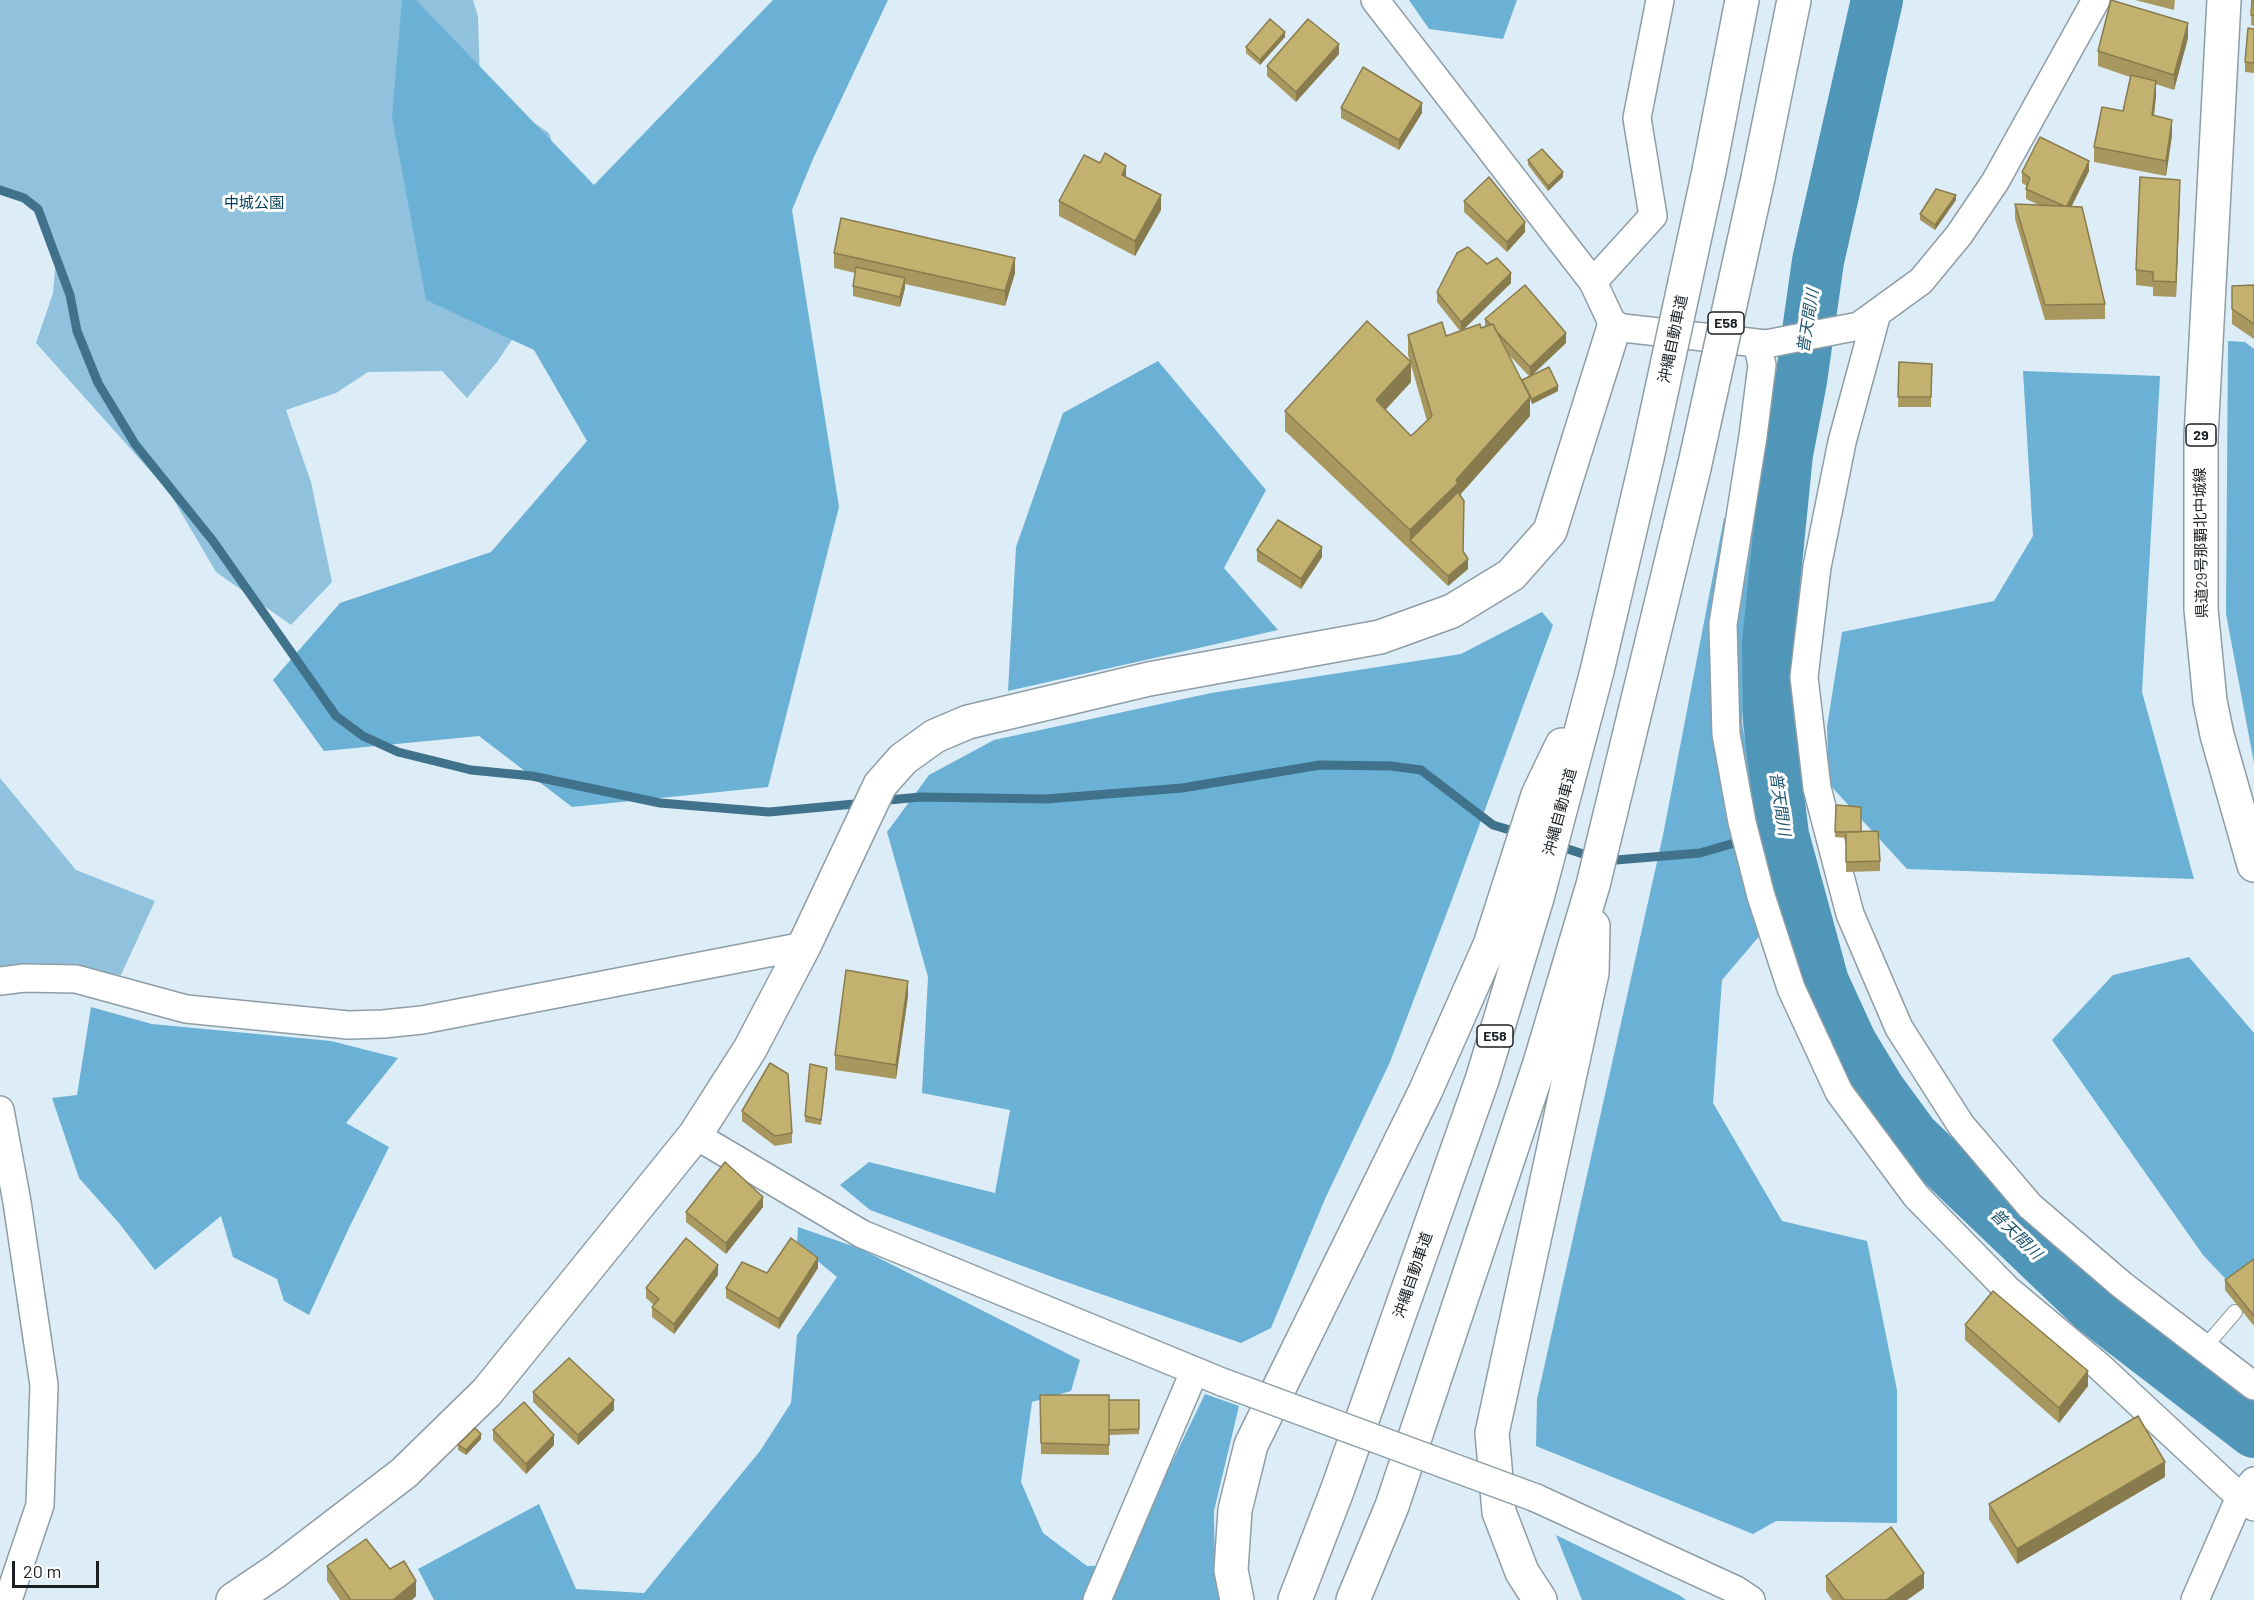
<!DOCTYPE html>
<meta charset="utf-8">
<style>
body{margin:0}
#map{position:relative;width:2254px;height:1600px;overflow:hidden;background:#ddedf7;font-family:Barlow,sans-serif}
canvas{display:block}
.scale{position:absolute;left:12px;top:1561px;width:87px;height:27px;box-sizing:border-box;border:3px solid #1a1f23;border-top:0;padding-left:8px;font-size:18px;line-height:21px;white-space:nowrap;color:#1a1f23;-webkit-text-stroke:4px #fff;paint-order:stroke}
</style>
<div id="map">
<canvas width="2254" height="1600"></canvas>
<div class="scale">20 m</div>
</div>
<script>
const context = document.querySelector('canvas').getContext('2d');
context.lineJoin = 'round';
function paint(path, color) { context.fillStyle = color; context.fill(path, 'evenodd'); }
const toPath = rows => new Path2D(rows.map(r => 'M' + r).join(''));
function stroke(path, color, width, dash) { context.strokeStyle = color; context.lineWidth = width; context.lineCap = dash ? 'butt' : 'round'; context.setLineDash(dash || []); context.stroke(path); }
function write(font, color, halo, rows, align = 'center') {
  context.font = font + ' Barlow,"Noto Sans JP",sans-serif'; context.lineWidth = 6; context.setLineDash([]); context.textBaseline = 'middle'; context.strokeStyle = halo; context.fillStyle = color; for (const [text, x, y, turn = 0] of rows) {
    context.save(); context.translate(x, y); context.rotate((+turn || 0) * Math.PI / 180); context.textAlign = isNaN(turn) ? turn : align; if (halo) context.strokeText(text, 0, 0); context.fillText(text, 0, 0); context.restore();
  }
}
paint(toPath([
 [0,0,473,0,478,16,480,86,549,133,566,186,518,331,497,362,467,398,442,371,368,372,336,393,286,410,311,482,332,582,291,625,216,572,169,492,36,343,53,293,57,248,43,212,0,191],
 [0,778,76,870,155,901,121,975,83,969,0,969]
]), '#90c2dd');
paint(toPath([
 [402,0,416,0,594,185,773,0,888,0,813,159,792,210,839,507,768,787,572,807,479,736,324,751,273,680,340,603,491,552,587,441,534,350,426,300,392,117],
 [1409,0,1517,0,1503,39,1429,29],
 [2228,341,2245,342,2254,349,2254,763,2226,614],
 [1158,361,1266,490,1224,568,1278,630,1008,691,1016,547,1063,413],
 [2023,371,2160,376,2142,692,2194,879,1907,869,1829,784,1827,727,1842,632,1994,601,2033,536],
 [1724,518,1757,532,1742,723,1779,913,1722,980,1713,1103,1782,1221,1867,1241,1897,1390,1897,1523,1776,1521,1753,1534,1536,1446,1537,1399,1663,835],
 [1542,612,1553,625,1451,902,1390,1062,1325,1199,1271,1328,1241,1343,1058,1279,870,1210,840,1185,869,1162,995,1193,1010,1110,922,1093,928,977,887,832,929,775,994,740,1211,693,1461,654],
 [2189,957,2254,1033,2254,1309,2203,1255,2052,1040,2113,975],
 [91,1007,152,1024,331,1041,398,1058,346,1123,389,1147,348,1230,309,1315,284,1301,277,1279,233,1257,221,1216,155,1270,119,1223,79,1178,52,1098,77,1095],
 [798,1227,861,1249,1080,1360,1071,1391,1032,1402,1021,1482,1043,1533,1087,1566,1122,1565,1205,1394,1239,1406,1214,1511,1215,1575,1222,1600,434,1600,418,1569,539,1504,576,1589,644,1593,760,1451,791,1403,797,1335,837,1277,797,1244],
 [1556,1535,1679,1595,1686,1600,1582,1600]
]), '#6bb0d5');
stroke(toPath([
 [0,190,24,198,38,209,70,295,77,331,98,383,135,444,213,541,336,716,363,736,398,752,471,770,532,776,660,803,769,812,865,803],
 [879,801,920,797,1046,799,1182,788,1320,765,1391,766,1421,770,1493,825,1520,833],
 [1556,845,1604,861,1700,853,1731,844,1783,835]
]), '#40728c', 9);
stroke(toPath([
 [1877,0,1818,261,1801,381,1787,454,1768,644,1769,721,1783,835,1823,982,1851,1043,1880,1091,1913,1136,2094,1309,2254,1432]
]), '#5096b9', 52);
const lane = toPath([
 [2204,1348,2235,1312]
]);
const street = toPath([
 [1375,0,1593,282,1614,327,1766,344,1859,326,1921,281,1959,235,1995,182,2096,0],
 [1593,282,1653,216,1637,118,1660,0],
 [1877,313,1842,442,1817,567,1804,677,1817,788,1850,914,1899,1028,1961,1125,2030,1206,2122,1285,2254,1386],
 [1757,343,1762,365,1753,436,1723,624,1726,734,1742,822,1761,896,1791,988,1839,1092,1916,1196,2007,1289,2099,1366,2240,1497,2254,1507],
 [0,981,24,978,76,979,186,1009,348,1025,383,1024,422,1020,804,946],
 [0,1110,17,1202,44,1385,40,1505,8,1600],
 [695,1135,862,1234,1222,1382],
 [1536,1498,1736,1590,1751,1600],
 [1097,1600,1194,1372],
 [2195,1600,2240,1497,2254,1481]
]);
const secondary = toPath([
 [233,1600,276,1571,404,1473,487,1392,695,1135,750,1049,804,946,880,785,903,759,935,736,968,722,1149,679,1380,637,1452,611,1511,575,1550,531,1614,327]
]);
const primary = toPath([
 [2224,0,2201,437,2201,609,2210,701,2217,735,2254,865]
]);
const highway = toPath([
 [1709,171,1742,0],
 [1758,178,1794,0],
 [1237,1600,1231,1570,1235,1510,1251,1445,1425,1092,1490,945,1538,795,1562,745],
 [1295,1600,1337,1491,1482,1080,1537,898,1597,671,1647,458],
 [1353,1600,1392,1506,1540,1063,1593,885,1694,468],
 [1540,1600,1522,1572,1499,1512,1492,1433,1592,973,1593,926]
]);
stroke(lane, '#8e9da5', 16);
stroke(street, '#8e9da5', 30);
stroke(secondary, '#8e9da5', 36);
stroke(primary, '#8e9da5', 36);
stroke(highway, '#8e9da5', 36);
stroke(lane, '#fff', 14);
stroke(street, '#fff', 27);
stroke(secondary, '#fff', 33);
stroke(primary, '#fff', 33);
stroke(highway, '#fff', 33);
const streetBridge = toPath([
 [1222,1382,1536,1498]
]);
const highwayBridge = toPath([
 [1647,458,1709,171],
 [1694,468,1758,178]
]);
stroke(streetBridge, '#8e9da5', 30, []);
stroke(highwayBridge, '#8e9da5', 36, []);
stroke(streetBridge, '#fff', 27);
stroke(highwayBridge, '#fff', 33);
paint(toPath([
 [2135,0,2175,0,2174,10],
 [2252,0,2254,0,2254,26,2251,25],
 [2254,29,2254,73,2245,72,2245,62],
 [1285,37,1260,65,1246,53,1246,47],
 [2188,38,2174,90,2156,84,2156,96,2154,115,2172,135,2166,176,2094,162,2094,147,2123,111,2130,77,2098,66,2098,51],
 [1339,54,1296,102,1267,76,1267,66],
 [1341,108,1422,113,1399,150,1341,118],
 [1528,160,1563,177,1548,191,1528,165],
 [2089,171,2072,206,2105,304,2105,319,2045,320,2015,219,2015,204,2039,205,2026,199,2026,189,2027,186,2022,183,2022,172],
 [1126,177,1161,210,1135,256,1059,216,1059,201],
 [2180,195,2176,297,2153,296,2153,287,2136,285,2136,270],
 [1956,200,1935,230,1920,220,1920,214],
 [1464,201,1525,232,1507,252,1464,212],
 [834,253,1015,273,1005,306,905,284,905,288,900,307,853,296,853,286,855,273,834,268],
 [1487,264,1511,283,1464,329,1481,328,1485,327,1485,319,1566,343,1533,374,1558,391,1532,404,1530,400,1530,416,1460,495,1463,551,1468,569,1448,586,1285,431,1285,411,1410,361,1408,355,1408,335,1446,336,1460,331,1437,302,1437,292],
 [1507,353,1529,376,1522,381],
 [1411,365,1427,421,1411,436,1385,410,1411,382],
 [2254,285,2254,339,2232,324,2232,286],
 [1899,362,1932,364,1931,407,1898,407],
 [1257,550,1322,557,1301,589,1257,561],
 [1836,805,1861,832,1880,861,1880,871,1846,872,1846,838,1835,837],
 [908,996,896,1079,835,1070,835,1055],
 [827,1073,821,1125,805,1122,805,1116],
 [742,1111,792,1133,792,1143,775,1146,742,1121],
 [763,1207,726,1254,686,1222,686,1212],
 [2254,1259,2254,1326,2225,1290,2225,1280],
 [818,1268,779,1329,726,1298,726,1288,767,1273],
 [718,1275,674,1334,652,1317,652,1307,654,1305,646,1298,646,1288],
 [1965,1325,2088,1386,2059,1423,1965,1340],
 [533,1392,614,1410,578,1445,533,1402],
 [1040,1395,1109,1400,1139,1400,1139,1434,1109,1435,1109,1455,1041,1454],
 [493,1430,554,1445,526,1474,493,1440],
 [481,1439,466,1455,458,1450,458,1445],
 [2165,1477,2017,1564,1989,1519,1989,1504],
 [327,1566,416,1596,412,1600,340,1600,327,1581],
 [1826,1576,1924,1588,1907,1600,1832,1600,1826,1591]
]), '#a8985f');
paint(toPath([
 [2188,23,2188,38,2174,90,2174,75],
 [1285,32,1285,37,1260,65,1260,60],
 [1339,44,1339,54,1296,102,1296,92],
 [2156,81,2156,96,2152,130,2152,115],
 [1422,103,1422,113,1399,150,1399,140],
 [2172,120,2172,135,2166,176,2166,161],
 [2089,161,2089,171,2066,217,2066,207],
 [1126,166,1126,181,1122,175],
 [1563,172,1563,177,1548,191,1548,186],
 [2180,180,2180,195,2176,297,2176,282],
 [1161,195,1161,210,1135,256,1135,241],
 [1956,195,1956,200,1935,230,1935,225],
 [1525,222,1525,232,1507,252,1507,242],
 [1015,258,1015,273,1005,306,1005,291],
 [1511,273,1511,283,1461,332,1461,322],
 [905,278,905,288,900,307,900,297],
 [1566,333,1566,343,1530,377,1530,367],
 [1411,362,1411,382,1376,420,1376,400],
 [1558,386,1558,391,1532,404,1532,399],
 [1530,397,1530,416,1458,497,1410,540,1410,530,1456,480],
 [1322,547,1322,557,1301,589,1301,579],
 [1468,559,1468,569,1448,586,1448,576],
 [908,981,908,996,896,1079,896,1065],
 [763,1197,763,1207,726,1254,726,1243],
 [818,1258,818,1268,779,1329,779,1319],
 [718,1265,718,1275,674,1334,674,1324],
 [2088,1371,2088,1386,2059,1423,2059,1408],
 [614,1400,614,1410,578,1445,578,1435],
 [481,1434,481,1439,466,1455,466,1450],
 [554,1435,554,1445,526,1474,526,1464],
 [2165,1462,2165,1477,2017,1564,2017,1549],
 [1924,1573,1924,1588,1907,1600,1886,1600],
 [416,1581,416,1596,412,1600,393,1600]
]), '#887c4e');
const building = toPath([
 [2111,0,2188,23,2174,75,2098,51,2111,0],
 [2252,0,2254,0,2254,16,2251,15,2252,0],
 [1270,19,1285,32,1260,60,1246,47,1270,19],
 [1308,19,1339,44,1296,92,1267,66,1308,19],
 [2248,28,2254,29,2254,63,2245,62,2248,28],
 [1363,67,1422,103,1399,140,1341,108,1363,67],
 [2131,75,2156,81,2152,115,2172,120,2166,161,2094,147,2102,107,2123,111,2131,75],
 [2040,137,2089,161,2067,206,2064,206,2026,189,2030,178,2022,172,2040,137],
 [1542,149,1563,172,1548,186,1528,160,1542,149],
 [1105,153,1126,166,1122,175,1161,195,1135,241,1059,201,1084,155,1100,163,1105,153],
 [1489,177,1525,222,1507,242,1464,201,1489,177],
 [2140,177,2180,180,2176,282,2153,281,2153,272,2136,270,2140,177],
 [1936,189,1956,195,1935,225,1920,214,1936,189],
 [2015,204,2082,207,2105,304,2045,305,2015,204],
 [841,218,1015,258,1005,291,834,253,841,218],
 [1468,247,1487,264,1497,258,1511,273,1461,322,1437,292,1457,253,1468,247],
 [856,267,905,278,900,297,853,286,856,267],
 [1525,285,1566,333,1530,367,1496,331,1493,324,1491,325,1485,319,1525,285],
 [2254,285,2254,324,2232,309,2232,286,2254,285],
 [1367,321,1411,362,1376,400,1411,436,1432,416,1408,335,1442,322,1446,336,1480,324,1481,328,1493,324,1530,397,1456,480,1458,483,1410,530,1285,411,1367,321],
 [1899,362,1932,364,1931,397,1898,397,1899,362],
 [1549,367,1558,386,1532,399,1522,380,1549,367],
 [1458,492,1464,501,1463,551,1468,559,1448,576,1410,540,1458,492],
 [1278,520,1322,547,1301,579,1257,550,1278,520],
 [1836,805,1861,807,1861,832,1835,832,1836,805],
 [1878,831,1880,861,1846,862,1846,832,1878,831],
 [846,970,908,981,896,1065,835,1055,846,970],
 [770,1063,788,1074,792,1133,775,1136,742,1111,770,1063],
 [810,1064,827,1068,821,1120,805,1116,810,1064],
 [725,1162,763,1197,726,1243,686,1212,725,1162],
 [686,1238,718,1265,674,1324,652,1307,659,1299,646,1288,686,1238],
 [791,1238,818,1258,779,1319,726,1288,742,1262,767,1273,791,1238],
 [2254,1259,2254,1316,2225,1280,2254,1259],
 [1993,1291,2088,1371,2059,1408,1965,1325,1993,1291],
 [569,1358,614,1400,578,1435,533,1392,569,1358],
 [1040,1395,1109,1395,1109,1445,1041,1443,1040,1395],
 [1109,1400,1139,1400,1139,1429,1109,1430,1109,1400],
 [524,1402,554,1435,526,1464,493,1430,524,1402],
 [2138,1416,2165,1462,2017,1549,1989,1504,2138,1416],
 [475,1428,481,1434,466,1450,458,1445,475,1428],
 [1891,1527,1924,1573,1886,1600,1844,1600,1826,1576,1891,1527],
 [366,1539,390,1569,404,1561,416,1581,393,1600,349,1600,350,1599,327,1566,366,1539]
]);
paint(building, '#c3b16f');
stroke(building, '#887c4e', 1.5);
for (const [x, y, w] of [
 [1726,323,36],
 [2201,435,30],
 [1495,1036,36]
]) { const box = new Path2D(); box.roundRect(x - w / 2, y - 11, w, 22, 4.5); context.fillStyle = '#fff'; context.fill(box); stroke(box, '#1a1f23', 1.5); }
write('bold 14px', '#1a1f23', null, [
 ["E58",1726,323],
 ["29",2201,435],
 ["E58",1495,1036]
]);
write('15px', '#003e57', '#fff', [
 ["中城公園",254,203]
]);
write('15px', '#1a1f23', '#fff', [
 ["沖縄自動車道",1673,339,-78],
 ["県道29号那覇北中城線",2201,543,-91],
 ["沖縄自動車道",1560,812,-75],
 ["沖縄自動車道",1413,1275,-71]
]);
write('italic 16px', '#215770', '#fff', [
 ["普天間川",1808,321,-81],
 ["普天間川",1780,804,82],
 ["普天間川",2016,1234,44]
]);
</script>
